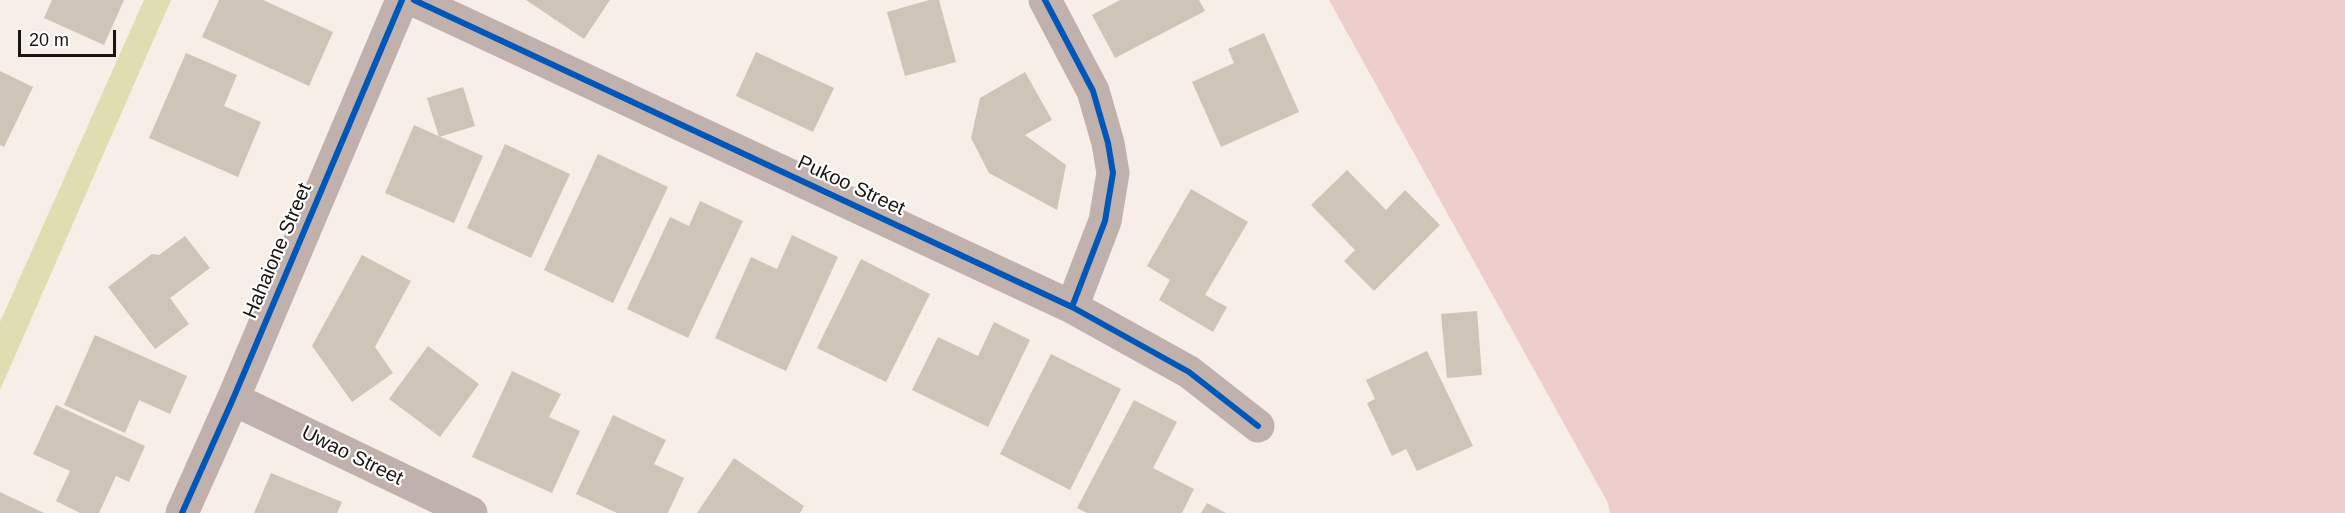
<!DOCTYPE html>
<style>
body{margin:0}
#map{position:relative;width:2345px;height:513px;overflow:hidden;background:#f6eee7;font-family:Helvetica,sans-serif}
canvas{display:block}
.scale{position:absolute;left:18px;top:30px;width:98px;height:27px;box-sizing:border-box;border:3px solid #1a1511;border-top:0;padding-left:8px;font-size:18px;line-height:21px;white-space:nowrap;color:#1a1511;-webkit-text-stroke:4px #fff;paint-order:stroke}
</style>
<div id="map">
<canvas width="2345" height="513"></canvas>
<div class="scale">20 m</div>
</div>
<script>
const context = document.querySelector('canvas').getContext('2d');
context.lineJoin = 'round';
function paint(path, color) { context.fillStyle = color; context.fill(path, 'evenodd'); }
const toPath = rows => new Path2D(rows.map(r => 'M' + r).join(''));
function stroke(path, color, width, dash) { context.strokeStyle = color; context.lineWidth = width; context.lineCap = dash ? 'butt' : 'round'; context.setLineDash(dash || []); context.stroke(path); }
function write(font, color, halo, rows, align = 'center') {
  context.font = font + ' Helvetica,sans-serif'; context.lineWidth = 4.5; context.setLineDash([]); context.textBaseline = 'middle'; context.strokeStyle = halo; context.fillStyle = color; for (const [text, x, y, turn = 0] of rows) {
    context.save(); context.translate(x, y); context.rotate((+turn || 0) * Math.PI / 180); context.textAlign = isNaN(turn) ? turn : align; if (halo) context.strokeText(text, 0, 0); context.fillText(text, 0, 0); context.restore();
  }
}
paint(toPath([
 [1329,0,2345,0,2345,513,1610,513,1608,503]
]), '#eececd');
paint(toPath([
 [144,0,171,0,0,390,0,322]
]), '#dfdeb1');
paint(toPath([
 [52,0,124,0,104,45,44,18],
 [219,0,263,0,333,32,309,86,202,37],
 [526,0,610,0,584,39],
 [929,0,939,0,956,62,905,76,887,12],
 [1120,0,1199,0,1205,11,1115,58,1092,15],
 [1264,33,1299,112,1221,147,1192,82,1234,63,1228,49],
 [756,52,834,88,813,132,736,96],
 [186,53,237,75,224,106,261,122,238,177,149,138],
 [0,71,33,87,4,147,0,145],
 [1025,72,1052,120,1025,135,1066,165,1057,210,989,173,971,138,980,98],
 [463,87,475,126,439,137,427,98],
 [414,125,483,156,454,223,385,193],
 [505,144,570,174,531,258,467,228],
 [598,154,668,187,613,303,544,270],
 [1347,170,1386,210,1405,190,1440,225,1374,291,1344,261,1355,250,1311,205],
 [1191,189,1248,222,1205,295,1227,307,1213,332,1159,300,1170,280,1147,266],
 [700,201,743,221,688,338,627,309,670,217,689,226],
 [792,235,838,257,786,371,715,338,751,257,777,269],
 [185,236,210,268,170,298,189,324,155,349,108,287,152,254,159,255],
 [362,255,411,281,375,347,393,373,352,402,312,346],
 [861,259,930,294,886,382,817,348],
 [1477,311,1482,375,1447,378,1441,314],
 [994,322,1030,340,988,427,912,390,938,337,978,356],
 [95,335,187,376,170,414,139,400,125,433,64,405],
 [428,346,479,384,440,437,389,399],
 [1427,351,1473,446,1417,471,1406,449,1392,456,1367,403,1375,399,1366,380],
 [1051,354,1121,389,1070,490,1000,454],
 [512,371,561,394,549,417,580,431,552,493,472,457],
 [1134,400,1177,422,1153,468,1194,489,1182,513,1087,513,1077,508],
 [56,405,145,446,129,482,116,476,99,513,80,513,56,501,70,471,33,454],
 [613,415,666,440,654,464,684,478,668,513,617,513,576,494],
 [734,458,804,506,800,513,697,513],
 [271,473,342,502,337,513,254,513],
 [0,492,44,513,0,513],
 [1207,503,1226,513,1201,513]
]), '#cec5b8');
stroke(toPath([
 [414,0,1072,307,1189,372,1258,426],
 [1045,0,1093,91,1108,143,1113,173,1105,221,1072,307],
 [233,399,471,513],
 [182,513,233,399,402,0]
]), '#c0b1ac', 33);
stroke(toPath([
 [414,0,1072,307,1189,372,1258,426],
 [1045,0,1093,91,1108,143,1113,173,1105,221,1072,307],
 [182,513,233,399,402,0]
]), '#0057b8', 6);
write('20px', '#1a1511', '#fff', [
 ["Pukoo Street",851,186,25],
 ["Hahaione Street",278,251,-67],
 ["Uwao Street",352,456,26]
]);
</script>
